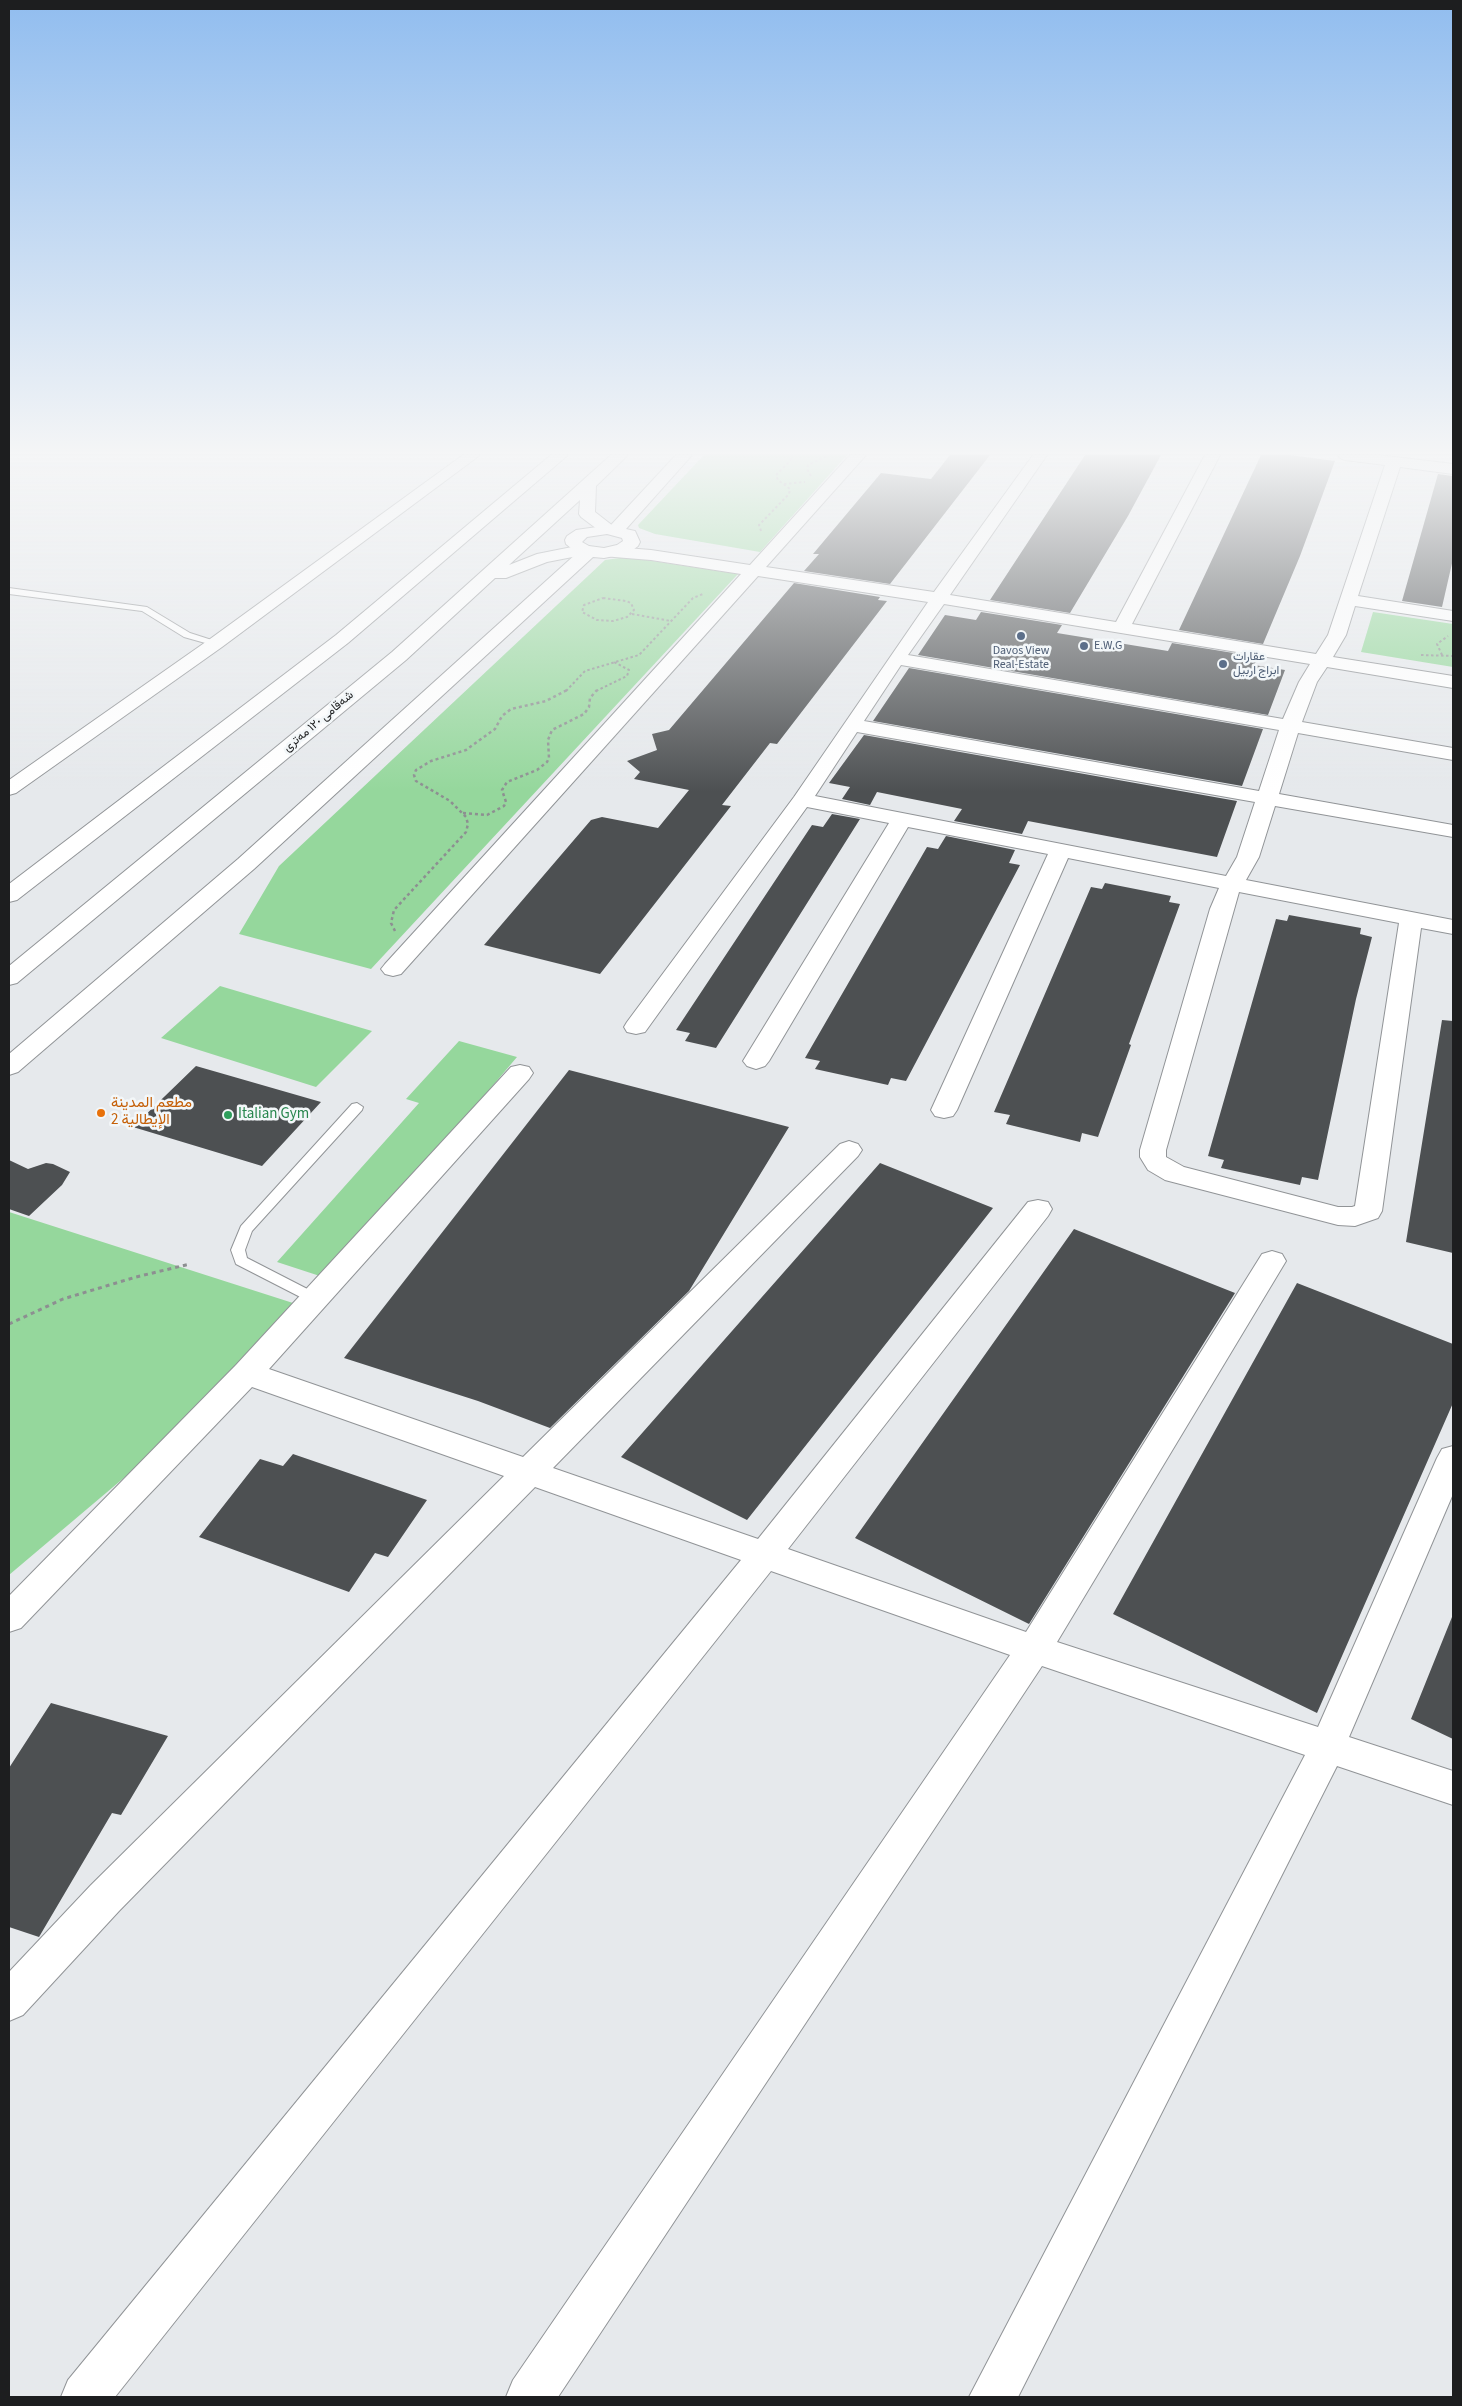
<!DOCTYPE html>
<meta charset="utf-8">
<style>
body{margin:0}
#map{position:relative;width:1462px;height:2406px;overflow:hidden;background:#e6e9ec;font-family:"Source Sans 3",sans-serif}
canvas{display:block}
.frame{position:absolute;inset:0;border:10px solid #1d1e1f;pointer-events:none}
</style>
<div id="map">
<canvas width="1462" height="2406"></canvas>
<div class="frame"></div>
</div>
<script>
const context = document.querySelector('canvas').getContext('2d');
context.lineJoin = 'round';
function paint(path, color) { context.fillStyle = color; context.fill(path, 'evenodd'); }
const toPath = rows => new Path2D(rows.map(r => 'M' + r).join(''));
function stroke(path, color, width, dash) { context.strokeStyle = color; context.lineWidth = width; context.lineCap = dash ? 'butt' : 'round'; context.setLineDash(dash || []); context.stroke(path); }
function write(font, color, halo, rows, align = 'center') {
  context.font = font + ' "Source Sans 3",Vazirmatn,sans-serif'; context.lineWidth = 5; context.setLineDash([]); context.textBaseline = 'middle'; context.strokeStyle = halo; context.fillStyle = color; for (const [text, x, y, turn = 0] of rows) {
    context.save(); context.translate(x, y); context.rotate((+turn || 0) * Math.PI / 180); context.textAlign = isNaN(turn) ? turn : align; if (halo) context.strokeText(text, 0, 0); context.fillText(text, 0, 0); context.restore();
  }
}
paint(toPath([
 [704,455,847,455,760,552,655,534,639,528,638,525],
 [627,557,738,574,371,969,239,934,279,866,605,560],
 [1373,612,1453,624,1453,667,1361,652],
 [220,986,372,1031,316,1087,161,1038],
 [459,1041,517,1057,329,1279,277,1262,419,1103,406,1099],
 [9,1212,293,1303,158,1459,145,1460,9,1575]
]), '#95d79c');
paint(toPath([
 [950,455,990,455,890,584,804,571,819,554,813,554,881,473,931,479],
 [1085,455,1161,455,1128,516,1070,613,990,600],
 [1261,455,1290,455,1335,461,1300,556,1263,644,1179,630],
 [1438,474,1453,476,1453,559,1442,607,1402,601],
 [794,583,880,597,878,600,887,601,777,744,770,743,722,805,731,806,600,974,484,945,591,820,602,817,658,828,689,790,634,779,640,772,627,761,657,750,652,734,669,730],
 [981,612,1062,625,1057,633,1168,651,1172,643,1258,657,1254,665,1285,670,1268,715,918,655,945,615,976,620],
 [909,668,1263,729,1242,786,873,721],
 [864,735,1237,801,1217,857,1028,821,1022,834,954,821,962,809,877,792,870,805,842,799,850,787,829,783],
 [832,814,860,819,716,1048,685,1041,690,1033,676,1030,812,825,823,827],
 [946,836,1015,850,1009,863,1020,865,906,1081,891,1078,888,1085,815,1069,820,1061,805,1058,927,847,938,849],
 [1105,883,1171,896,1169,902,1180,904,1129,1044,1131,1045,1098,1137,1082,1133,1080,1142,1006,1124,1010,1115,994,1112,1091,887,1102,889],
 [1289,915,1361,928,1360,934,1372,937,1356,999,1318,1180,1302,1177,1300,1185,1221,1168,1224,1160,1208,1156,1276,919,1287,921],
 [1442,1020,1453,1021,1453,1253,1406,1242],
 [196,1066,321,1102,262,1166,133,1127],
 [569,1070,789,1127,689,1291,550,1428,478,1401,344,1358],
 [9,1160,28,1169,46,1163,53,1164,70,1172,62,1185,29,1216,9,1209],
 [880,1163,993,1208,747,1520,621,1457],
 [1074,1229,1235,1293,1029,1624,855,1538],
 [1297,1283,1453,1344,1453,1403,1317,1713,1113,1614],
 [293,1454,427,1500,388,1557,375,1553,349,1592,199,1537,260,1459,283,1466],
 [1452,1617,1453,1617,1453,1739,1411,1719],
 [51,1703,168,1736,121,1815,112,1813,39,1937,9,1927,9,1768]
]), '#4d5052');
const service = toPath([
 [9,588,147,607,190,633,221,643,216,646,184,637,142,611,9,594,9,588],
 [357,1103,363,1107,362,1110,252,1231,245,1250,247,1258,319,1295,321,1299,319,1303,314,1304,236,1264,231,1250,241,1226,352,1104,357,1103]
]);
const minor = toPath([
 [850,455,866,455,766,567,934,592,1033,455,1047,455,950,595,1116,622,1205,455,1220,455,1132,624,1316,654,1328,635,1385,465,1345,460,1340,458,1338,455,1378,455,1453,464,1453,474,1400,467,1358,596,1453,611,1453,621,1355,606,1346,635,1333,657,1453,676,1453,688,1327,667,1317,682,1302,722,1453,748,1453,760,1298,733,1279,794,1453,825,1453,837,1275,806,1259,857,1246,880,1453,920,1453,934,1421,928,1382,1211,1378,1218,1355,1226,1338,1225,1165,1180,1148,1170,1140,1157,1140,1150,1210,909,1219,888,1068,858,957,1110,953,1116,944,1118,935,1116,931,1110,1048,854,908,827,769,1061,765,1066,756,1069,747,1066,743,1061,889,823,807,807,645,1032,636,1034,627,1032,624,1027,627,1022,794,797,928,602,758,576,401,974,393,976,385,974,381,969,385,964,741,574,651,560,614,557,608,556,606,552,608,548,614,547,651,550,750,565,850,455],
 [944,604,1310,664,1299,682,1283,719,908,655,944,604],
 [901,665,1279,730,1259,791,864,721,901,665],
 [857,732,1255,802,1237,857,1226,876,815,796,857,732],
 [1239,892,1399,923,1355,1206,1352,1207,1338,1207,1184,1167,1166,1157,1166,1150,1239,892],
 [520,1065,529,1067,533,1073,529,1079,269,1369,523,1457,840,1144,849,1141,858,1144,862,1150,858,1156,553,1468,758,1539,1028,1202,1038,1200,1048,1202,1052,1209,1048,1216,788,1549,1026,1632,1262,1254,1272,1251,1282,1254,1286,1261,1057,1642,1318,1727,1437,1458,1442,1449,1453,1446,1453,1494,1349,1737,1453,1771,1453,1805,1337,1766,1018,2397,969,2397,1305,1755,1042,1666,558,2397,506,2397,513,2380,1010,1655,771,1571,115,2397,61,2397,68,2380,741,1560,535,1487,119,1911,23,2015,9,2021,9,1972,91,1885,504,1476,252,1387,21,1628,9,1632,9,1596,236,1365,511,1067,520,1065]
]);
const tertiary = toPath([
 [463,455,480,455,222,647,16,793,9,795,9,780,210,639,463,455],
 [676,455,692,455,626,529,635,531,640,542,638,546,629,553,604,558,593,557,254,869,18,1072,9,1075,9,1054,238,859,577,553,566,544,565,540,567,536,576,530,611,525,676,455],
 [607,534,622,538,623,541,617,545,604,548,589,546,582,542,587,537,607,534]
]);
const motorway = toPath([
 [551,455,568,455,348,643,17,900,9,902,9,884,336,635,551,455],
 [611,455,628,455,596,486,595,512,613,526,615,529,613,532,601,532,581,517,579,514,580,500,509,565,537,554,582,545,588,546,590,550,588,554,547,562,506,578,495,578,406,660,17,983,9,985,9,966,392,652,611,455]
]);
stroke(service, '#919497', 2);
stroke(minor, '#919497', 2);
stroke(tertiary, '#919497', 2);
stroke(motorway, '#919497', 2);
stroke(toPath([
 [811,476,807,469,808,465,829,455],
 [784,484,805,482],
 [761,531,759,525,789,494,790,489,778,480,776,475,790,461,792,455],
 [603,598,626,601,631,603,634,610,627,617,613,621,597,620,582,612,584,605,603,598],
 [632,614,671,621],
 [1421,655,1453,656],
 [1442,655,1437,644,1448,636],
 [566,691,585,671,639,655,693,598,703,594],
 [596,691,627,676,629,670,614,662]
]), '#8d8f91', 2, [2.5, 2.5]);
stroke(toPath([
 [463,813,487,815,504,806,506,802,502,790,507,782,537,770,547,762,549,758,548,740,552,730,584,714,589,707,590,698,597,690],
 [395,931,391,923,394,910,466,832,468,824,466,817,450,801,416,781,414,775,416,770,431,761,466,750,495,729,502,716,511,709,546,701,567,690]
]), '#8d8f91', 2.5, [3, 3]);
stroke(toPath([
 [9,1324,63,1299,136,1277,190,1264]
]), '#8d8f91', 3, [4, 4]);
paint(service, '#fff');
paint(minor, '#fff');
paint(tertiary, '#fff');
paint(motorway, '#fff');
const sky = context.createLinearGradient(0, 0, 0, 792);
sky.addColorStop(0, '#91bdef');
sky.addColorStop(0.57, '#f4f5f6');
sky.addColorStop(1, '#f4f5f600');
context.fillStyle = sky;
context.fillRect(0, 0, 1462, 792);
for (const [x, y, r, color] of [
 [1021,636,5,"#5c6f8a"],
 [1084,646,5,"#5c6f8a"],
 [1223,664,5,"#5c6f8a"],
 [101,1113,5,"#e8710a"],
 [228,1115,5,"#2e9e5b"]
]) { const dot = new Path2D(); dot.arc(x, y, r, 0, 2 * Math.PI); context.fillStyle = color; context.fill(dot); stroke(dot, '#f3f7f9', 2); }
write('12px', '#4e5e75', '#f3f7f9', [
 ["E.W.G",1094,646],
 ["Davos View",1021,651,"center"],
 ["Real-Estate",1021,665,"center"],
 ["عقارات",1233,657],
 ["ابراج اربیل",1233,671]
], 'left');
write('12px', '#1d1e1f', '#f3f7f9', [
 ["شەقامی ١٢٠ مەتری",319,722,-40]
]);
write('15px', '#c56008', '#f3f7f9', [
 ["مطعم المدينة",111,1104],
 ["الإيطالية 2",111,1121]
], 'left');
write('15px', '#27864d', '#f3f7f9', [
 ["Italian Gym",238,1115]
], 'left');
</script>
